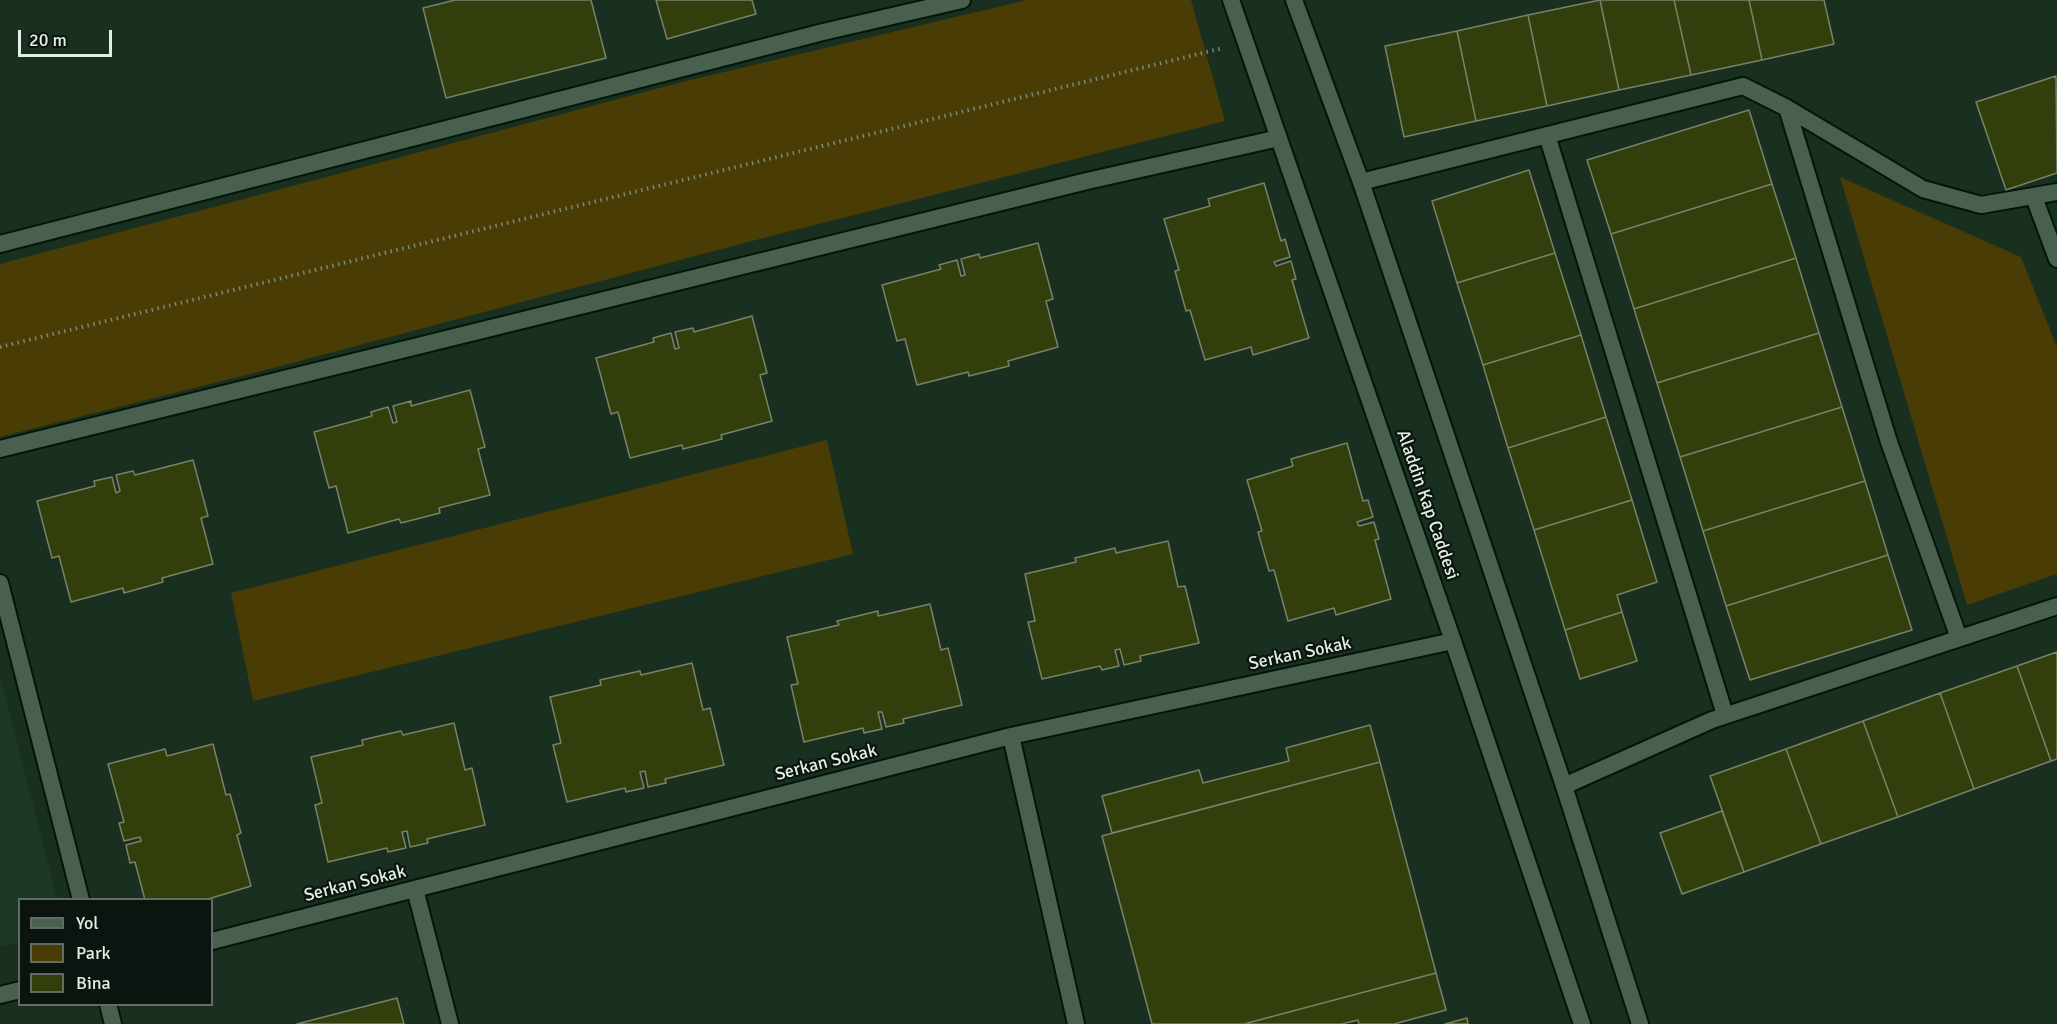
<!DOCTYPE html>
<style>
body{margin:0}
#map{position:relative;width:2057px;height:1024px;overflow:hidden;background:#192f20;font-family:Signika,sans-serif}
canvas{display:block}
.legend{position:absolute;left:18px;top:898px;width:195px;height:108px;box-sizing:border-box;background:#0b140e;border:2px solid #616c64;margin:0;padding:8px 10px;list-style:none;font-size:18px;color:#e1efe5}
.legend li{display:flex;align-items:center;gap:12px;height:30px}
.legend b{width:30px;border:2px solid #616c64}
.scale{position:absolute;left:18px;top:30px;width:94px;height:27px;box-sizing:border-box;border:3px solid #e1efe5;border-top:0;padding-left:8px;font-size:18px;line-height:21px;white-space:nowrap;color:#e1efe5;-webkit-text-stroke:4px #0b140e;paint-order:stroke}
</style>
<div id="map">
<canvas width="2057" height="1024"></canvas>
<ul class="legend">
<li><b style="height:8px;background:#49604f"></b>Yol</li>
<li><b style="height:16px;background:#4a3c05"></b>Park</li>
<li><b style="height:16px;background:#323f0c"></b>Bina</li>
</ul>
<div class="scale">20 m</div>
</div>
<script>
const context = document.querySelector('canvas').getContext('2d');
context.lineJoin = 'round';
function paint(path, color) { context.fillStyle = color; context.fill(path, 'evenodd'); }
const toPath = rows => new Path2D(rows.map(r => 'M' + r).join(''));
function stroke(path, color, width, dash) { context.strokeStyle = color; context.lineWidth = width; context.lineCap = dash ? 'butt' : 'round'; context.setLineDash(dash || []); context.stroke(path); }
function write(font, color, halo, rows, align = 'center') {
  context.font = font + ' Signika,sans-serif'; context.lineWidth = 4.5; context.setLineDash([]); context.textBaseline = 'middle'; context.strokeStyle = halo; context.fillStyle = color; for (const [text, x, y, turn = 0] of rows) {
    context.save(); context.translate(x, y); context.rotate((+turn || 0) * Math.PI / 180); context.textAlign = isNaN(turn) ? turn : align; if (halo) context.strokeText(text, 0, 0); context.fillText(text, 0, 0); context.restore();
  }
}
paint(toPath([
 [0,676,57,899,20,900,19,942,0,947]
]), '#1d3926');
paint(toPath([
 [1027,0,1191,0,1225,121,748,242,258,372,0,437,0,264,682,82],
 [1840,177,2021,257,2057,347,2057,574,1967,605],
 [827,440,853,554,253,701,231,593]
]), '#4a3c05');
const building = toPath([
 [455,0,591,0,606,58,446,98,423,8,455,0],
 [656,0,752,0,756,14,667,39,656,0],
 [1600,0,1619,90,1547,106,1528,15,1600,0],
 [1600,0,1674,0,1691,75,1619,90,1600,0],
 [1674,0,1749,0,1762,60,1691,75,1674,0],
 [1749,0,1824,0,1834,44,1762,60,1749,0],
 [1528,15,1547,106,1476,121,1457,31,1528,15],
 [1457,31,1476,121,1404,137,1385,46,1457,31],
 [2056,76,2057,173,2006,190,1976,102,2056,76],
 [1749,110,1772,184,1611,234,1587,160,1749,110],
 [1529,170,1555,253,1457,283,1432,201,1529,170],
 [1264,183,1281,241,1285,239,1290,257,1274,262,1276,266,1291,261,1296,279,1292,280,1309,338,1253,355,1251,347,1205,360,1190,310,1186,311,1175,271,1179,270,1164,219,1210,206,1208,199,1264,183],
 [1772,184,1796,258,1634,309,1611,234,1772,184],
 [1038,243,1053,299,1046,301,1058,347,1008,361,1009,366,969,376,968,372,917,385,905,339,897,341,882,285,941,269,939,265,957,260,961,276,965,275,961,259,979,254,980,258,1038,243],
 [1555,253,1581,335,1483,365,1457,283,1555,253],
 [1796,258,1819,333,1657,383,1634,309,1796,258],
 [752,316,767,373,760,375,772,421,721,435,722,439,683,449,682,445,630,458,618,412,611,414,596,358,654,342,653,338,671,333,675,349,679,348,675,332,693,328,694,332,752,316],
 [1819,333,1842,407,1680,457,1657,383,1819,333],
 [1581,335,1606,417,1508,448,1483,365,1581,335],
 [470,390,485,447,478,449,490,495,439,508,440,513,401,523,399,519,348,533,336,486,329,488,314,432,372,416,371,412,388,407,393,423,397,422,393,406,411,401,411,406,470,390],
 [1842,407,1865,481,1703,531,1680,457,1842,407],
 [1606,417,1632,500,1534,530,1508,448,1606,417],
 [1347,443,1363,501,1368,500,1373,517,1357,522,1359,526,1374,522,1379,539,1375,540,1391,599,1336,615,1334,608,1288,621,1274,570,1269,571,1258,532,1262,531,1247,480,1293,466,1291,459,1347,443],
 [193,460,208,516,201,518,213,564,162,578,163,582,124,593,123,588,71,602,59,556,52,558,37,501,95,486,94,481,112,477,116,493,120,491,116,475,133,471,135,475,193,460],
 [1865,481,1888,555,1726,606,1703,531,1865,481],
 [1632,500,1657,582,1617,595,1622,612,1565,630,1534,530,1632,500],
 [1168,541,1178,587,1185,586,1199,643,1140,656,1141,661,1124,665,1120,649,1115,650,1119,666,1102,670,1100,666,1042,679,1028,622,1035,621,1025,574,1076,562,1075,558,1115,548,1116,553,1168,541],
 [1888,555,1912,630,1750,680,1726,606,1888,555],
 [930,604,941,650,948,648,962,705,903,719,904,723,886,727,882,712,878,712,882,729,864,733,863,728,804,742,791,685,798,684,787,637,839,625,837,621,878,611,878,616,930,604],
 [1622,612,1637,661,1580,679,1565,630,1622,612],
 [2057,652,2057,759,2051,761,2017,666,2057,652],
 [692,663,703,710,710,708,724,765,665,779,666,783,648,787,645,771,640,772,644,788,626,792,625,788,567,802,553,745,561,743,550,697,601,685,600,680,640,671,641,675,692,663],
 [2017,666,2051,761,1974,789,1940,693,2017,666],
 [1940,693,1974,789,1898,817,1863,721,1940,693],
 [1863,721,1898,817,1821,844,1786,749,1863,721],
 [454,723,465,770,472,768,485,825,427,839,428,843,410,847,407,831,402,832,406,848,388,852,387,848,328,862,315,805,322,803,311,757,363,745,362,740,401,731,403,735,454,723],
 [1370,725,1380,762,1112,833,1102,796,1199,770,1203,783,1289,761,1286,748,1370,725],
 [213,744,226,795,230,794,241,833,237,835,251,886,205,900,145,900,135,862,130,863,126,845,141,841,140,837,124,841,119,823,124,822,108,764,165,749,167,756,213,744],
 [1786,749,1821,844,1744,872,1710,776,1786,749],
 [1380,762,1436,973,1244,1024,1152,1024,1102,836,1380,762],
 [1722,811,1744,872,1682,894,1660,833,1722,811],
 [1436,973,1446,1010,1394,1024,1359,1024,1358,1020,1342,1024,1244,1024,1436,973],
 [397,998,404,1024,297,1024,397,998],
 [1467,1018,1468,1024,1445,1024,1467,1018]
]);
paint(building, '#323f0c');
stroke(building, '#798269', 1.5);
const minor = toPath([
 [1787,108,1889,442,1959,638],
 [1547,135,1725,715],
 [1361,182,1743,86,1787,108,1923,189,1981,205,2057,192],
 [2034,197,2057,259],
 [0,244,823,32,962,0],
 [0,449,1087,181,1279,138],
 [0,583,81,900],
 [1011,736,1076,1024],
 [1564,786,1712,720,2057,606],
 [415,889,450,1024],
 [212,941,1011,736,1453,641],
 [0,995,20,990],
 [108,1004,113,1024]
]);
const tertiary = toPath([
 [1231,0,1453,641,1582,1024],
 [1294,0,1361,182,1564,786,1640,1024]
]);
stroke(minor, '#031709', 20);
stroke(tertiary, '#031709', 20);
stroke(toPath([
 [0,347,1223,48]
]), '#788a7d', 4, [1.5, 4.5]);
stroke(minor, '#49604f', 16);
stroke(tertiary, '#49604f', 16);
write('18px', '#e1efe5', '#0b140e', [
 ["Aladdin Kap Caddesi",1427,505,71],
 ["Serkan Sokak",1300,654,-12],
 ["Serkan Sokak",826,763,-14],
 ["Serkan Sokak",355,884,-14]
]);
</script>
